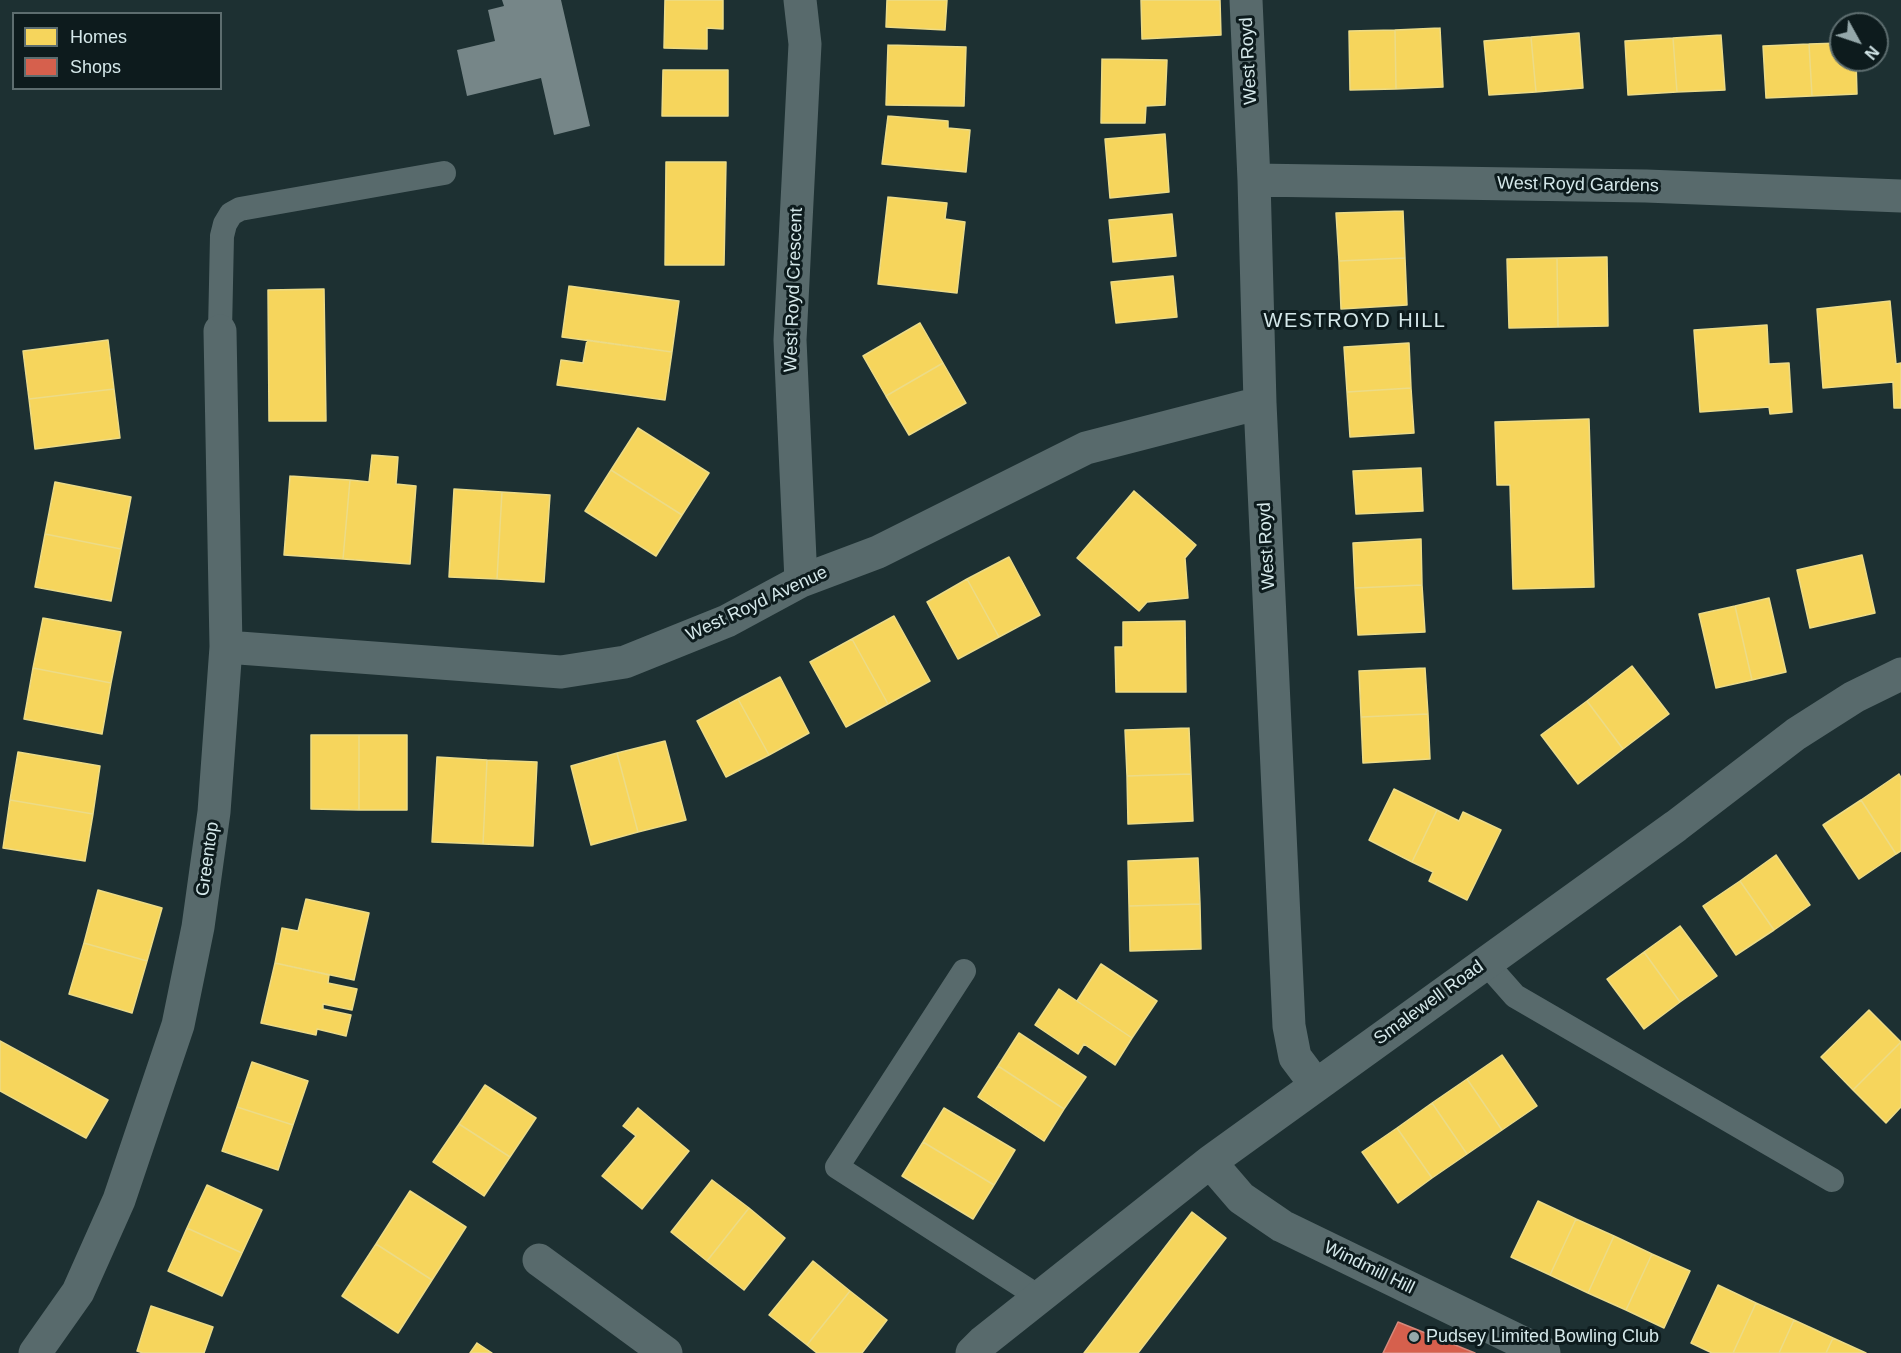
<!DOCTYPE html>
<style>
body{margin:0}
#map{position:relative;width:1901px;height:1353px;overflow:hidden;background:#1d3032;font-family:Arial,sans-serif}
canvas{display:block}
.legend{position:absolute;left:12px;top:12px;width:210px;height:78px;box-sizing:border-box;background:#0d1b1d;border:2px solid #5d6d6f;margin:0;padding:8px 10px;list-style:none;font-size:18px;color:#d5e8ea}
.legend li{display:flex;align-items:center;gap:12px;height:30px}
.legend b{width:30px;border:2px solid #5d6d6f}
.north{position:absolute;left:1829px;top:12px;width:60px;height:60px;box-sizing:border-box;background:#0d1b1d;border:2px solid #5d6d6f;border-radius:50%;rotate:130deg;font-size:16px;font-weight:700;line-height:24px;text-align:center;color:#d5e8ea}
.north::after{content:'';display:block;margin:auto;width:21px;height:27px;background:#95a8aa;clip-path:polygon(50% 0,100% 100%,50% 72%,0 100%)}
</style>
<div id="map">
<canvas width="1901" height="1353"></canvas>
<ul class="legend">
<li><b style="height:16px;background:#f6d55c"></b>Homes</li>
<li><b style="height:16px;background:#d6604d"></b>Shops</li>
</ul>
<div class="north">N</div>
</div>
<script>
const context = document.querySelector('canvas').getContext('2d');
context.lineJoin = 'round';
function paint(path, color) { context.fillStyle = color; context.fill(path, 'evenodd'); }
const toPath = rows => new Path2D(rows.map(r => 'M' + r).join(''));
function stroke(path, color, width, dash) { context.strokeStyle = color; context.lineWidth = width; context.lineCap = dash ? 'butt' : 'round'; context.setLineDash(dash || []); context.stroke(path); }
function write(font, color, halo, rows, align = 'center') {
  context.font = font + ' Arial,sans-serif'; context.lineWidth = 6; context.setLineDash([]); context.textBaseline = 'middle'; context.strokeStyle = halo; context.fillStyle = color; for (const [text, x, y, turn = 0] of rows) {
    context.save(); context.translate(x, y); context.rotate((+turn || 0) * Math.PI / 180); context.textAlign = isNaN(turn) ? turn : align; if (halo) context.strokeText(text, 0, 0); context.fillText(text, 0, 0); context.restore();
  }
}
const homes = toPath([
 [665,0,723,0,723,29,707,28,707,49,664,48,665,0],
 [887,0,947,0,945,30,886,27,887,0],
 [1141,0,1220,0,1221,35,1142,39,1141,0],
 [1440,28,1443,87,1396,89,1395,30,1440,28],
 [1395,30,1396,89,1350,90,1349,31,1395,30],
 [1579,33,1583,88,1536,92,1531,37,1579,33],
 [1721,35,1725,90,1677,92,1673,38,1721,35],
 [1531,37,1536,92,1489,95,1484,41,1531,37],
 [1673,38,1677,92,1628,95,1625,41,1673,38],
 [1841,43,1841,60,1856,60,1857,94,1812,96,1809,44,1841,43],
 [1809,44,1812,96,1766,98,1763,46,1809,44],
 [888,45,966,47,964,106,886,105,888,45],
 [1102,59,1167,60,1165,105,1146,106,1145,123,1101,123,1102,59],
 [663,70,728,70,728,116,662,116,663,70],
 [888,116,948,121,948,128,970,130,966,172,882,164,888,116],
 [1165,134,1169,192,1110,198,1105,139,1165,134],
 [666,162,726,162,724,265,665,265,666,162],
 [888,197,947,203,945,219,965,222,957,293,878,284,888,197],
 [1403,211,1405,258,1339,261,1336,213,1403,211],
 [1172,214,1176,256,1113,262,1109,220,1172,214],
 [1607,257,1608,326,1558,327,1557,258,1607,257],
 [1405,258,1407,305,1341,309,1339,261,1405,258],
 [1557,258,1558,327,1509,328,1507,259,1557,258],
 [1173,276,1177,317,1116,323,1111,282,1173,276],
 [569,286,679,301,672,352,562,337,569,286],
 [324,289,326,421,269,421,268,290,324,289],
 [1890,301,1896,364,1901,363,1901,408,1894,408,1893,382,1823,388,1817,309,1890,301],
 [920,323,943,363,886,396,863,356,920,323],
 [1767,325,1769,364,1789,363,1792,412,1770,414,1769,407,1700,412,1694,330,1767,325],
 [108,340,114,389,29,399,23,351,108,340],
 [587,340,672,352,665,400,557,385,561,360,583,363,587,340],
 [1409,343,1411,388,1347,392,1344,347,1409,343],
 [943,363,966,403,909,435,886,396,943,363],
 [1411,388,1414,433,1350,437,1347,392,1411,388],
 [114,389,120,438,35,449,29,399,114,389],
 [1589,419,1594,587,1513,589,1510,485,1497,485,1495,422,1589,419],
 [638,428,709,473,682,515,611,470,638,428],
 [372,455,398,457,396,484,416,486,410,564,343,559,350,480,369,482,372,455],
 [1421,468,1423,511,1356,514,1353,471,1421,468],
 [611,470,682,515,656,556,585,511,611,470],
 [290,476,350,480,343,559,284,555,290,476],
 [55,482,131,497,121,549,45,534,55,482],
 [454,489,502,492,497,579,449,577,454,489],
 [1134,491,1196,545,1185,558,1188,598,1147,602,1139,611,1077,558,1134,491],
 [502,492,550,495,544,582,497,579,502,492],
 [45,534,121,549,111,601,35,587,45,534],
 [1421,539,1422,585,1355,588,1353,543,1421,539],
 [1862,555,1875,613,1810,628,1797,570,1862,555],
 [1009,557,1040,615,999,637,967,579,1009,557],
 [967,579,999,637,958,659,927,602,967,579],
 [1422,585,1425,632,1358,635,1355,588,1422,585],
 [1769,598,1786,672,1752,680,1735,606,1769,598],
 [1735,606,1752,680,1716,688,1699,614,1735,606],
 [894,616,930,681,888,704,852,639,894,616],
 [43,618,121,632,111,683,33,668,43,618],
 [1185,621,1186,692,1116,692,1115,647,1123,647,1123,622,1185,621],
 [852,639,888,704,846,727,810,662,852,639],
 [1632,666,1669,714,1623,749,1587,701,1632,666],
 [33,668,111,683,102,734,24,719,33,668],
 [1425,668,1428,714,1361,717,1359,671,1425,668],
 [780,677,809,733,769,755,738,699,780,677],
 [738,699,769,755,726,777,697,721,738,699],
 [1587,701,1623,749,1578,784,1541,735,1587,701],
 [1428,714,1430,759,1363,763,1361,717,1428,714],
 [1189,728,1191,774,1127,776,1125,730,1189,728],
 [311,735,359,735,359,810,311,809,311,735],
 [359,735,407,735,407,810,359,810,359,735],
 [665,741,686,820,638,832,617,753,665,741],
 [18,752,100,766,93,814,10,800,18,752],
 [617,753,638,832,591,845,571,766,617,753],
 [437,757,487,760,483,844,432,842,437,757],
 [487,760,537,762,533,846,483,844,487,760],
 [1191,774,1193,821,1128,824,1127,776,1191,774],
 [1899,774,1901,778,1901,851,1896,854,1861,800,1899,774],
 [1394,789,1437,810,1412,862,1369,840,1394,789],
 [10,800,93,814,85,861,3,848,10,800],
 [1861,800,1896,854,1859,879,1823,825,1861,800],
 [1437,810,1459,821,1463,812,1501,830,1467,900,1429,881,1433,872,1412,862,1437,810],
 [1776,855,1810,905,1774,930,1740,881,1776,855],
 [1198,858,1200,904,1129,906,1128,861,1198,858],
 [1740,881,1774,930,1736,955,1703,906,1740,881],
 [98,890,162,908,147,961,84,943,98,890],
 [306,899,369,913,354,980,275,963,282,928,298,931,306,899],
 [1200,904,1201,949,1130,951,1129,906,1200,904],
 [1680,926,1717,976,1680,1002,1644,952,1680,926],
 [84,943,147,961,132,1013,69,994,84,943],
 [1644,952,1680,1002,1644,1029,1607,979,1644,952],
 [275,963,329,975,328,983,357,989,352,1010,323,1004,323,1009,351,1015,346,1036,317,1029,316,1035,261,1023,275,963],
 [1101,964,1157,1001,1132,1038,1077,1001,1101,964],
 [1059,989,1132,1038,1115,1065,1084,1044,1078,1054,1035,1025,1059,989],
 [1869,1010,1901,1042,1853,1090,1821,1057,1869,1010],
 [1019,1033,1086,1077,1064,1109,998,1066,1019,1033],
 [0,1041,108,1100,86,1138,0,1091,0,1041],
 [1901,1042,1901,1107,1886,1123,1853,1090,1901,1042],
 [1502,1055,1537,1106,1502,1130,1467,1079,1502,1055],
 [252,1062,308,1081,293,1125,237,1107,252,1062],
 [998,1066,1064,1109,1044,1141,978,1097,998,1066],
 [1467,1079,1502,1130,1467,1154,1432,1103,1467,1079],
 [485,1085,536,1118,510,1157,459,1124,485,1085],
 [1432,1103,1467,1154,1432,1178,1397,1128,1432,1103],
 [237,1107,293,1125,278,1170,222,1151,237,1107],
 [638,1108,689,1151,642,1209,602,1176,636,1136,623,1126,638,1108],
 [944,1108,1015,1150,994,1185,923,1142,944,1108],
 [459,1124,510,1157,484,1196,433,1162,459,1124],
 [1397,1128,1432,1178,1398,1203,1362,1152,1397,1128],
 [923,1142,994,1185,973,1219,902,1176,923,1142],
 [712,1180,749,1208,707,1261,671,1232,712,1180],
 [207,1185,262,1210,242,1253,187,1228,207,1185],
 [410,1191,466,1227,432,1280,376,1244,410,1191],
 [1538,1201,1576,1219,1550,1275,1511,1257,1538,1201],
 [749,1208,785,1238,744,1290,707,1261,749,1208],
 [1192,1212,1226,1238,1138,1353,1084,1353,1192,1212],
 [1576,1219,1614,1236,1588,1293,1550,1275,1576,1219],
 [187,1228,242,1253,222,1296,168,1271,187,1228],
 [1614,1236,1652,1254,1626,1310,1588,1293,1614,1236],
 [376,1244,432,1280,398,1333,342,1296,376,1244],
 [1652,1254,1690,1271,1664,1328,1626,1310,1652,1254],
 [813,1261,850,1291,807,1345,769,1315,813,1261],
 [1718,1285,1756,1303,1733,1353,1712,1353,1691,1343,1718,1285],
 [850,1291,887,1320,862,1353,817,1353,807,1345,850,1291],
 [1756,1303,1794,1320,1779,1353,1733,1353,1756,1303],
 [151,1306,213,1327,204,1353,143,1353,137,1351,151,1306],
 [1794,1320,1833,1338,1826,1353,1779,1353,1794,1320],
 [1833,1338,1866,1353,1826,1353,1833,1338],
 [477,1343,492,1353,470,1353,477,1343]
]);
paint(homes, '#f6d55c');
stroke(homes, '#ecdb87', 1.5);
const shops = toPath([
 [1398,1322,1475,1353,1383,1353,1398,1322]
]);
paint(shops, '#d6604d');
stroke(shops, '#d6897c', 1.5);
paint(toPath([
 [502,0,561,0,590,126,554,135,541,78,467,96,457,50,495,41,488,10,504,6]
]), '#768688');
stroke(toPath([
 [220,331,222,236,225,224,231,214,240,209,444,173],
 [1485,962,1515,996,1832,1180],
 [964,971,837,1167,1039,1297]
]), '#586a6c', 24);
stroke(toPath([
 [800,0,805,44,790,340,801,581],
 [1246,0,1254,180,1260,403,1289,1026,1295,1057,1316,1085],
 [1254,180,1646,186,1901,196],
 [226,647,561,672,625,662,727,621,801,581,878,552,1086,448,1260,403],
 [1210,1162,1241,1198,1282,1226,1544,1353],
 [539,1260,666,1353],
 [35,1353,78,1292,119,1200,178,1025,198,927,214,812,226,647,220,331],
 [972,1353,983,1342,1210,1162,1676,826,1796,734,1854,697,1901,674]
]), '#586a6c', 33);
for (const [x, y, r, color] of [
 [1414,1337,6,"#95a8aa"]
]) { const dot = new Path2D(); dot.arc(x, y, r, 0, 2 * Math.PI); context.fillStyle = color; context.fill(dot); stroke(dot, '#0d1b1d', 2); }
write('18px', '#d5e8ea', '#0d1b1d', [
 ["West Royd",1249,61,-93],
 ["West Royd Gardens",1578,185,1],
 ["West Royd Crescent",794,290,-88],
 ["West Royd",1267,546,-93],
 ["West Royd Avenue",757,604,-25],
 ["Greentop",208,859,-82],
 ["Smalewell Road",1429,1003,-36],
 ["Windmill Hill",1369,1268,26]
]);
write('18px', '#d5e8ea', '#0d1b1d', [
 ["Pudsey Limited Bowling Club",1426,1337]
], 'left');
context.letterSpacing = '1.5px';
write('20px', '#d5e8ea', '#0d1b1d', [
 ["WESTROYD HILL",1355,321]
]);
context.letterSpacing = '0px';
</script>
